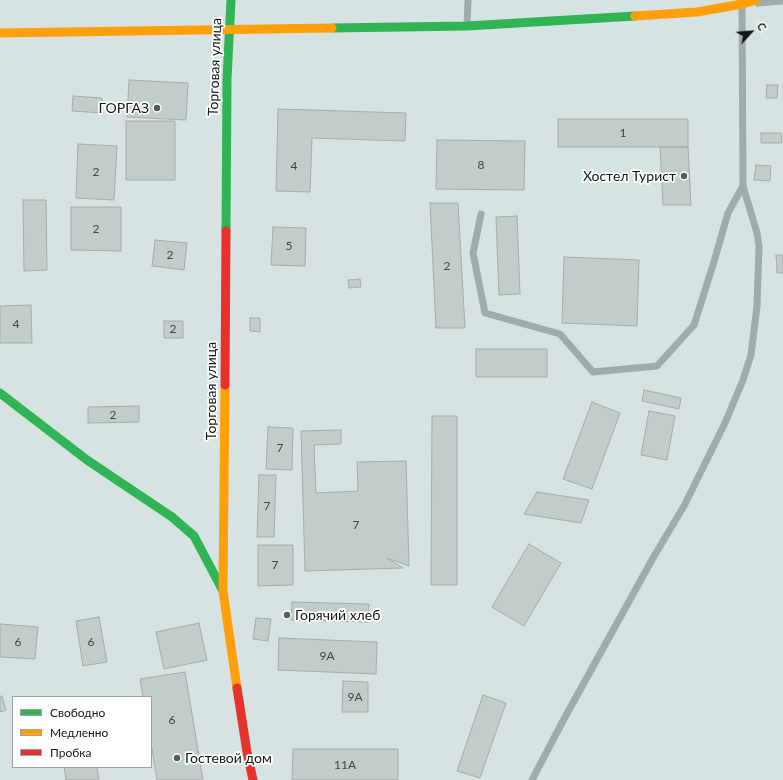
<!DOCTYPE html>
<meta charset="utf-8">
<style>
body{margin:0}
#map{position:relative;width:783px;height:780px;overflow:hidden;background:#d7e3e2;font-family:Lato,sans-serif}
canvas{display:block}
.legend{position:absolute;left:12px;top:696px;width:140px;height:72px;box-sizing:border-box;background:#fff;border:1px solid #9fa2a2;margin:0;padding:5px 7px;list-style:none;font-size:12px;color:#0f1717}
.legend li{display:flex;align-items:center;gap:8px;height:20px}
.legend b{width:20px;border:1px solid #9fa2a2}
.north{position:absolute;left:731px;top:12px;width:40px;height:40px;-webkit-text-stroke:3px #fff;paint-order:stroke;rotate:64deg;font-size:11px;font-weight:700;line-height:16px;text-align:center;color:#0f1717}
.north::after{content:'';display:block;margin:auto;width:14px;height:18px;background:#0f1717;clip-path:polygon(50% 0,100% 100%,50% 72%,0 100%)}
</style>
<div id="map">
<canvas width="783" height="780"></canvas>
<ul class="legend">
<li><b style="height:5px;background:#30b455"></b>Свободно</li>
<li><b style="height:5px;background:#ff9f0a"></b>Медленно</li>
<li><b style="height:5px;background:#e5322d"></b>Пробка</li>
</ul>
<div class="north">С</div>
</div>
<script>
const context = document.querySelector('canvas').getContext('2d');
context.lineJoin = 'round';
function paint(path, color) { context.fillStyle = color; context.fill(path, 'evenodd'); }
const toPath = rows => new Path2D(rows.map(r => 'M' + r).join(''));
function stroke(path, color, width, dash) { context.strokeStyle = color; context.lineWidth = width; context.lineCap = dash ? 'butt' : 'round'; context.setLineDash(dash || []); context.stroke(path); }
function write(font, color, halo, rows, align = 'center') {
  context.font = font + ' Lato,sans-serif'; context.lineWidth = 3.5; context.setLineDash([]); context.textBaseline = 'middle'; context.strokeStyle = halo; context.fillStyle = color; for (const [text, x, y, turn = 0] of rows) {
    context.save(); context.translate(x, y); context.rotate((+turn || 0) * Math.PI / 180); context.textAlign = isNaN(turn) ? turn : align; if (halo) context.strokeText(text, 0, 0); context.fillText(text, 0, 0); context.restore();
  }
}
const building = toPath([
 [129,80,188,83,186,120,127,117,129,80],
 [767,85,778,85,777,98,766,98,767,85],
 [73,96,102,98,102,113,72,111,73,96],
 [278,109,406,113,405,141,312,138,310,192,276,191,278,109],
 [558,119,688,119,688,147,558,147,558,119],
 [126,121,175,121,175,180,126,180,126,121],
 [761,133,781,133,782,143,761,143,761,133],
 [437,140,525,141,524,190,436,189,437,140],
 [78,144,117,146,114,200,76,198,78,144],
 [660,147,688,147,691,205,663,205,660,147],
 [756,165,771,166,770,181,754,180,756,165],
 [23,200,46,200,47,270,24,271,23,200],
 [430,203,458,203,465,328,436,328,430,203],
 [71,207,121,207,121,251,71,250,71,207],
 [517,216,520,294,499,295,496,217,517,216],
 [273,227,306,228,305,266,271,265,273,227],
 [155,240,187,243,184,270,152,266,155,240],
 [776,255,783,255,783,273,777,273,776,255],
 [564,257,639,260,637,326,562,323,564,257],
 [360,279,361,287,349,288,348,280,360,279],
 [31,305,32,343,0,343,0,306,31,305],
 [250,318,260,318,260,332,250,331,250,318],
 [164,321,183,321,183,338,164,338,164,321],
 [476,349,547,349,547,377,476,377,476,349],
 [644,390,681,398,679,409,642,401,644,390],
 [592,402,620,413,592,489,563,479,592,402],
 [139,406,139,422,88,423,88,407,139,406],
 [649,411,675,416,667,460,641,455,649,411],
 [432,416,457,416,457,585,431,585,432,416],
 [268,427,293,428,292,470,266,469,268,427],
 [341,430,341,444,314,445,316,493,358,491,357,462,406,461,409,566,387,558,403,568,305,571,301,431,341,430],
 [259,475,276,475,274,537,257,537,259,475],
 [537,492,589,500,581,523,524,514,537,492],
 [529,544,561,563,524,626,492,607,529,544],
 [258,545,293,545,293,585,258,586,258,545],
 [292,602,369,604,368,622,291,620,292,602],
 [99,617,107,662,83,666,76,621,99,617],
 [256,618,271,619,268,641,253,639,256,618],
 [199,623,207,660,164,669,156,632,199,623],
 [0,624,38,627,35,659,0,657,0,624],
 [279,638,377,642,376,674,278,670,279,638],
 [185,672,203,780,157,780,151,743,151,697,143,697,140,679,185,672],
 [343,681,368,682,368,712,342,712,343,681],
 [483,695,506,703,480,778,457,771,483,695],
 [2,696,6,710,0,712,0,697,2,696],
 [293,749,398,749,398,780,292,780,293,749],
 [64,767,97,767,99,780,66,780,64,767]
]);
paint(building, '#c2ccca');
stroke(building, '#a4adab', 1);
stroke(toPath([
 [758,3,783,1],
 [467,24,468,0],
 [481,214,473,253,485,313,560,334,593,372,657,366,694,325,713,265,728,213,743,186],
 [532,780,564,719,653,558,684,506,725,423,743,380,751,355,757,306,759,246,757,233,743,186,742,7]
]), '#a0abac', 7);
stroke(toPath([
 [332,28,467,26,635,16],
 [226,231,227,79,231,0],
 [0,393,87,460,172,517,194,536,222,589]
]), '#30b455', 9);
stroke(toPath([
 [635,16,697,12,742,4,756,0],
 [0,33,332,28],
 [225,385,223,591,237,688]
]), '#ff9f0a', 9);
stroke(toPath([
 [225,385,226,231],
 [237,688,247,752,253,780]
]), '#e5322d', 9);
for (const [x, y, r, color] of [
 [157,108,4,"#555e5e"],
 [684,176,4,"#555e5e"],
 [287,615,4,"#555e5e"],
 [177,758,4,"#555e5e"]
]) { const dot = new Path2D(); dot.arc(x, y, r, 0, 2 * Math.PI); context.fillStyle = color; context.fill(dot); stroke(dot, '#fff', 1.5); }
write('12px', '#3d4545', null, [
 ["1",623,133],
 ["8",481,165],
 ["4",294,166],
 ["2",96,172],
 ["2",96,229],
 ["5",289,246],
 ["2",170,255],
 ["2",447,266],
 ["4",16,324],
 ["2",173,329],
 ["2",113,415],
 ["7",280,448],
 ["7",267,506],
 ["7",356,525],
 ["7",275,565],
 ["6",18,642],
 ["6",91,642],
 ["9А",327,656],
 ["9А",355,697],
 ["6",172,720],
 ["11А",345,765]
]);
write('14px', '#0f1717', '#fff', [
 ["Торговая улица",215,67,-88],
 ["Торговая улица",211,391,-90]
]);
write('14px', '#0f1717', '#fff', [
 ["ГОРГАЗ",149,108],
 ["Хостел Турист",676,176],
 ["Горячий хлеб",295,615,"left"],
 ["Гостевой дом",185,758,"left"]
], 'right');
</script>
